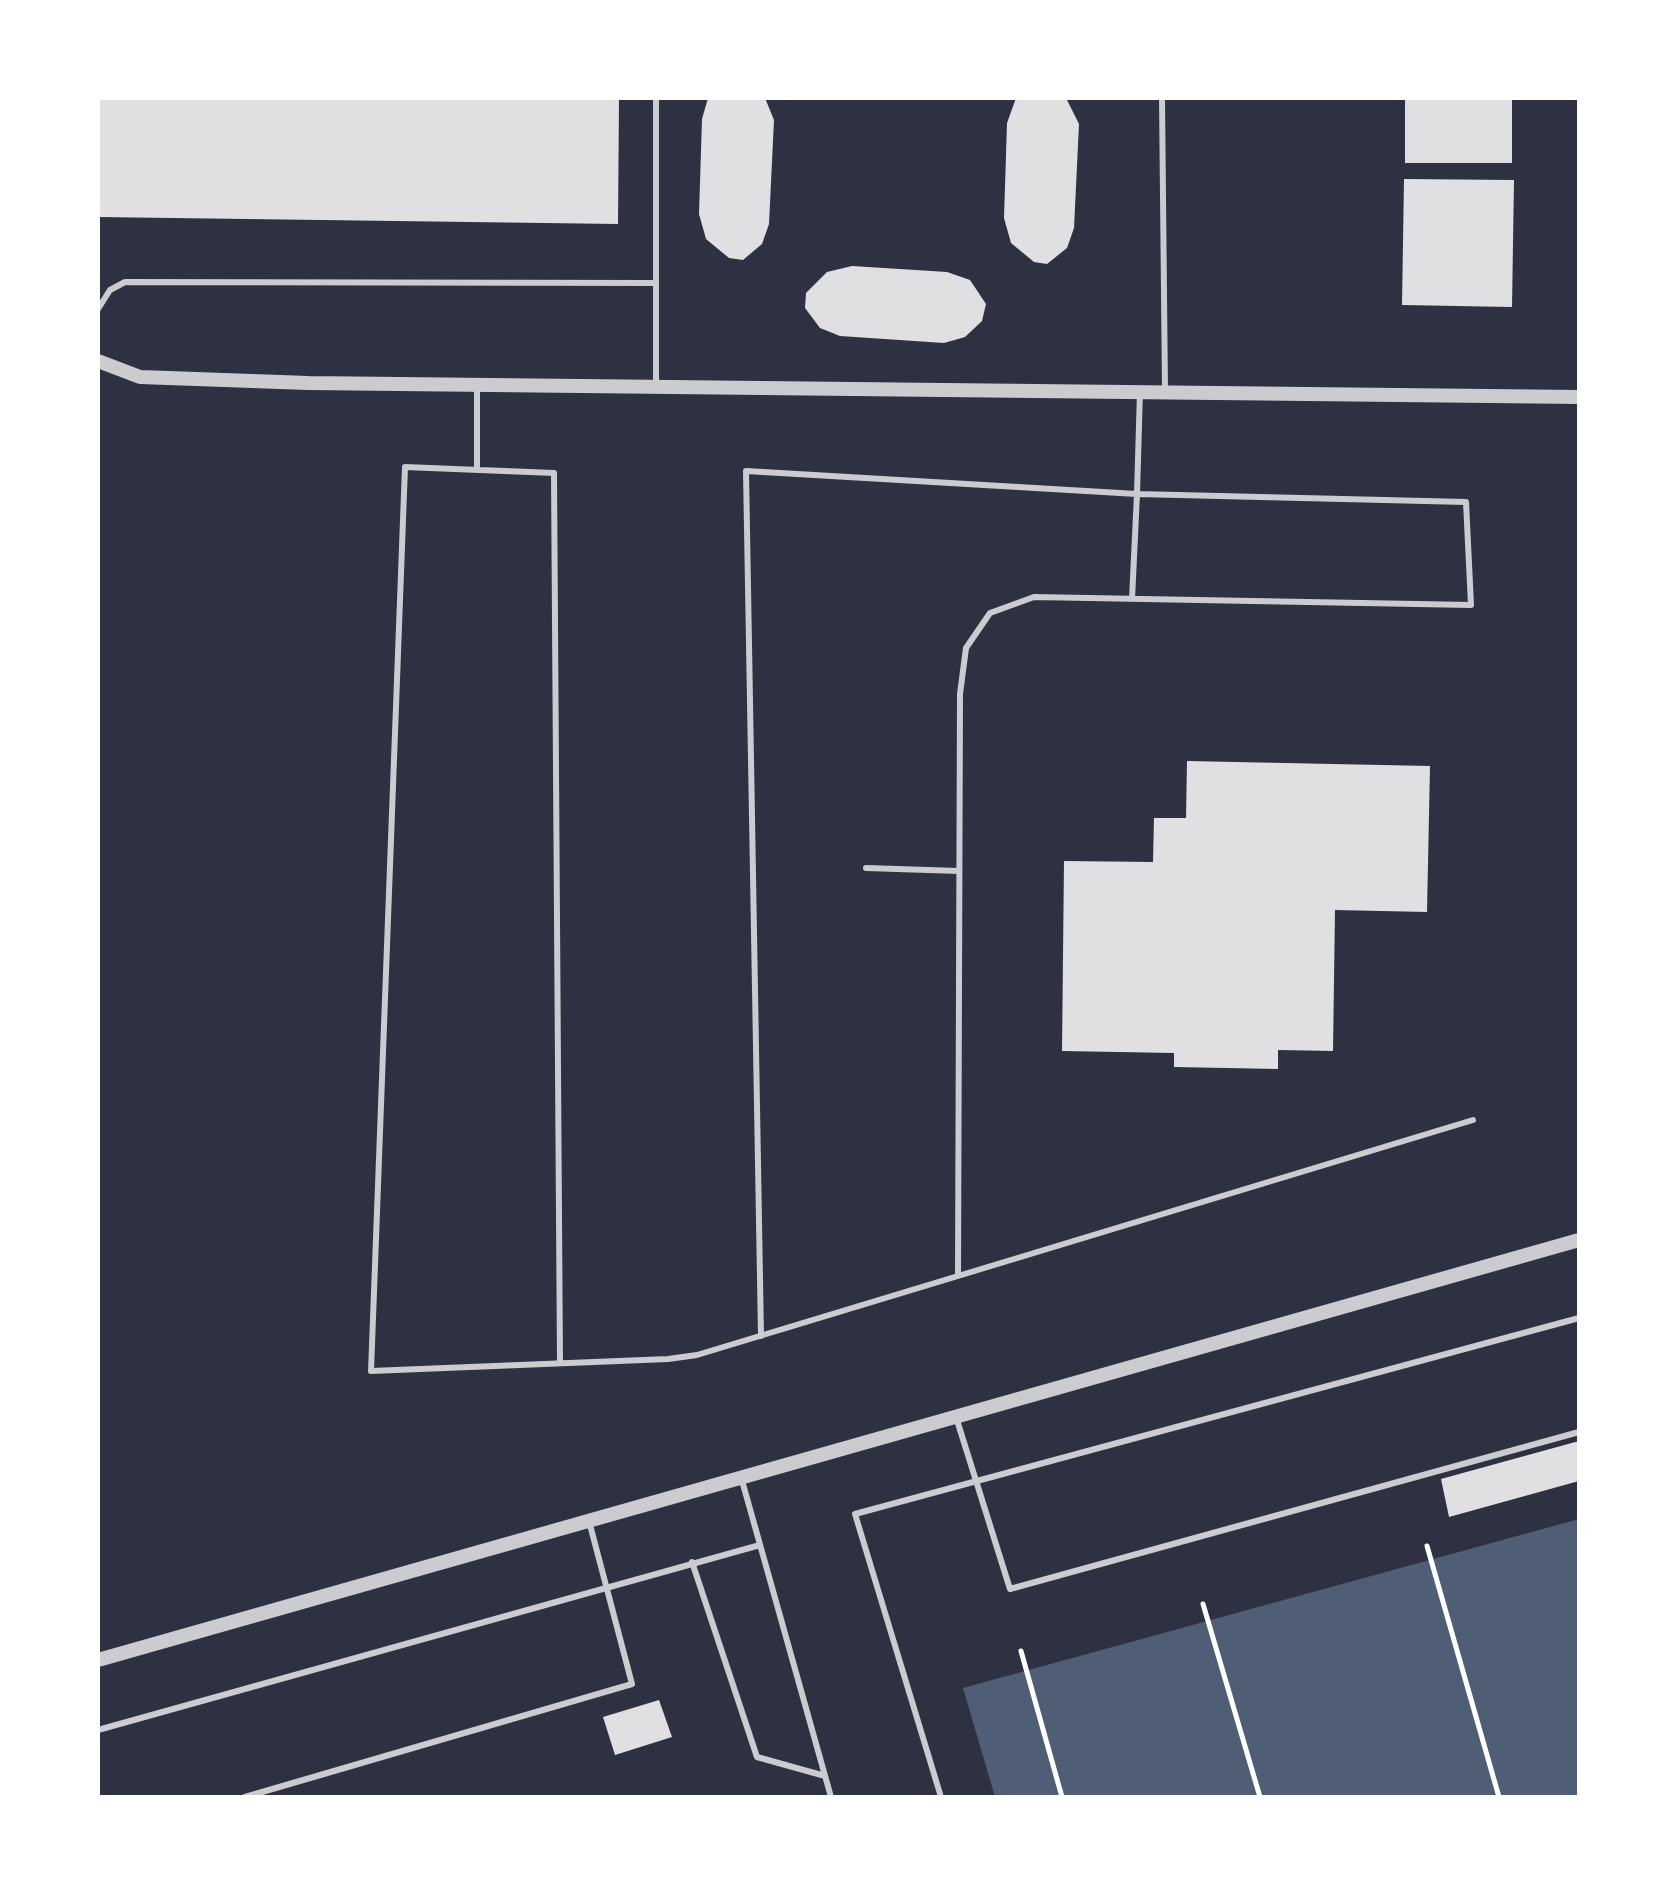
<!DOCTYPE html>
<style>
body{margin:0}
#map{position:relative;width:1677px;height:1895px;overflow:hidden;background:#2d3142;font-family:"Roboto Condensed",sans-serif}
canvas{display:block}
.frame{position:absolute;inset:0;border:100px solid #fff;pointer-events:none}
</style>
<div id="map">
<canvas width="1677" height="1895"></canvas>
<div class="frame"></div>
</div>
<script>
const context = document.querySelector('canvas').getContext('2d');
context.lineJoin = 'round';
function paint(path, color) { context.fillStyle = color; context.fill(path, 'evenodd'); }
const toPath = rows => new Path2D(rows.map(r => 'M' + r).join(''));
function stroke(path, color, width, dash) { context.strokeStyle = color; context.lineWidth = width; context.lineCap = dash ? 'butt' : 'round'; context.setLineDash(dash || []); context.stroke(path); }
paint(toPath([
 [1579,1519,1579,1797,995,1797,963,1688]
]), '#4f5d75');
paint(toPath([
 [98,98,619,98,618,224,98,217],
 [708,98,765,98,774,120,769,224,762,244,743,260,729,258,706,239,699,214,702,119],
 [1016,98,1066,98,1079,124,1074,228,1067,248,1047,264,1034,262,1011,243,1004,218,1007,123],
 [1405,98,1512,98,1512,163,1405,163],
 [1404,179,1514,180,1512,307,1402,305],
 [852,266,947,272,970,280,986,304,982,321,965,337,944,343,840,336,820,328,805,308,806,293,827,272],
 [1187,761,1430,766,1427,912,1335,910,1333,1051,1278,1050,1278,1069,1174,1067,1174,1053,1062,1051,1064,861,1153,862,1154,818,1186,818],
 [1579,1441,1579,1481,1449,1517,1441,1479],
 [659,1700,672,1737,615,1755,603,1717]
]), '#e0e0e3');
stroke(toPath([
 [1427,1546,1499,1797],
 [1203,1604,1260,1797],
 [1021,1651,1062,1797]
]), '#fff', 5);
stroke(toPath([
 [1162,98,1165,391],
 [98,309,110,290,125,282,654,283],
 [656,385,656,98],
 [477,387,477,470],
 [866,868,959,871],
 [958,1276,1473,1120],
 [761,1336,746,471,1137,494,1132,599],
 [560,1363,554,473,405,467,371,1371,668,1359,697,1355,958,1276,960,694,966,648,990,613,1034,597,1471,605,1466,502,1137,494,1140,391],
 [956,1417,1010,1589,1579,1432],
 [741,1477,831,1797],
 [692,1562,757,1757,825,1776],
 [98,1730,760,1545],
 [245,1797,632,1684,589,1521],
 [941,1797,855,1514,1579,1318]
]), '#caccd0', 6);
stroke(toPath([
 [98,361,140,377,308,383,1579,397],
 [98,1660,1579,1240]
]), '#caccd0', 14);
</script>
